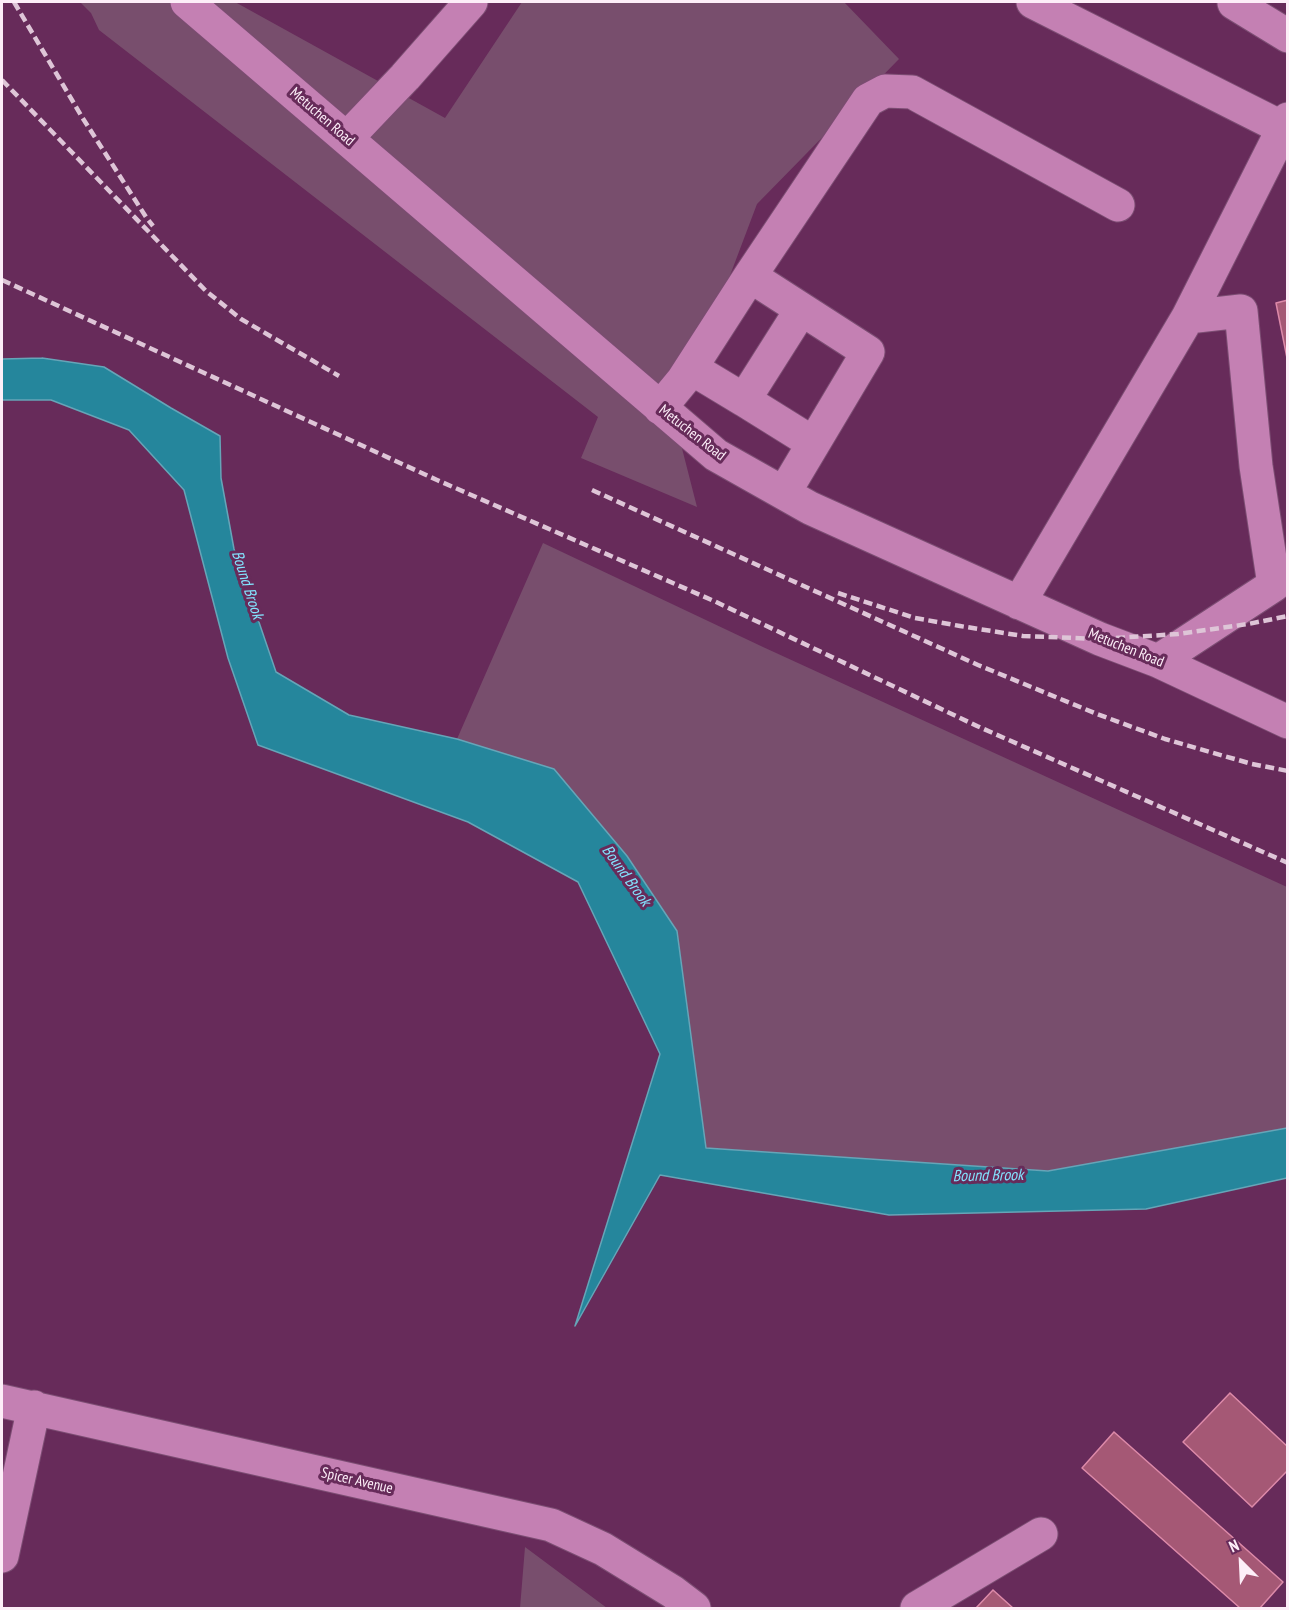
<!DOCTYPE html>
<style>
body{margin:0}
#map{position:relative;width:1289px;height:1610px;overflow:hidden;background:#672b5a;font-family:"PT Sans Narrow",sans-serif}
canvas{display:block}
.frame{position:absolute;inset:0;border:3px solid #fdeef8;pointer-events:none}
.north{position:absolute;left:1211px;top:1532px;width:60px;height:60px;-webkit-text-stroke:4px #672b5a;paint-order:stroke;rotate:336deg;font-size:16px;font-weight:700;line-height:24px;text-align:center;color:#fdeef8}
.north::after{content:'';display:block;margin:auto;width:21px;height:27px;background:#fdeef8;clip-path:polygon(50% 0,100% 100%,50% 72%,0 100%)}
</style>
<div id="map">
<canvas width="1289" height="1610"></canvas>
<div class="frame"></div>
<div class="north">N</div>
</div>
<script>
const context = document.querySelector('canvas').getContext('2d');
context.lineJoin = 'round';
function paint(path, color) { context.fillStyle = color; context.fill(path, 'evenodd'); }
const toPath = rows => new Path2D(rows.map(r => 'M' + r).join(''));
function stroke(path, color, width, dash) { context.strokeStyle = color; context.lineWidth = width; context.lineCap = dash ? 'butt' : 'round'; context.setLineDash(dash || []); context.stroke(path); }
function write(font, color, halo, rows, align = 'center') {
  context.font = font + ' "PT Sans Narrow",sans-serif'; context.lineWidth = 6; context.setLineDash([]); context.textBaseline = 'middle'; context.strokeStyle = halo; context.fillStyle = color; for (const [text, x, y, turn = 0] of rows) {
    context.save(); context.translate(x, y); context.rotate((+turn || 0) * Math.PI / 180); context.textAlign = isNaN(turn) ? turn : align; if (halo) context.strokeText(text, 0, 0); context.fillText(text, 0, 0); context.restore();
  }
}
paint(toPath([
 [80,2,235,2,445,118,522,2,844,2,899,59,757,204,675,421,697,507,581,458,598,417,99,30,91,13],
 [543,543,763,647,1287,887,1287,1128,1048,1171,706,1148,677,931,457,739],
 [525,1547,607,1608,520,1608]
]), '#784e6d');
const water = toPath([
 [42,358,104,367,171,408,220,436,221,478,234,549,276,672,349,715,457,739,554,769,627,856,677,931,706,1148,1048,1171,1287,1128,1287,1178,1146,1209,889,1215,660,1175,575,1326,660,1054,578,882,468,822,258,745,228,658,184,490,129,430,51,400,2,400,2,359,42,358]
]);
paint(water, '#25869c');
stroke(water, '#66a5b8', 1.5);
const building = toPath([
 [1288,300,1288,363,1276,303,1288,300],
 [1230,1393,1288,1447,1288,1470,1252,1507,1183,1442,1230,1393],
 [1114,1432,1283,1582,1260,1608,1240,1608,1082,1468,1114,1432],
 [993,1590,1013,1608,976,1608,993,1590]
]);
paint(building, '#a55875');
stroke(building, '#dd8aa9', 1.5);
const minor = toPath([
 [187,2,716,455,810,508,1100,639,1158,661,1288,722],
 [1033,2,1283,128],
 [1234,3,1288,36],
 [347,138,405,77,471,2],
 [750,276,868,100,885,91,912,92,1118,205],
 [801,310,744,400,813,443],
 [1188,317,1288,119],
 [691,368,744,400],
 [660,408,683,380,750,276,868,352,784,493],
 [1019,603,1188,317,1241,311,1256,466,1274,585,1158,661],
 [2,1401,551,1525,603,1549,673,1592,694,1608],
 [2,1556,34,1407],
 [917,1608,1041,1534]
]);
stroke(minor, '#7c4d73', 35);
stroke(minor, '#c480b3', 33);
stroke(toPath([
 [14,2,82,117,146,217,153,226],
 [2,80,206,291,241,319,339,376],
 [2,280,437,480,714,601,977,726,1288,863],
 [592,490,978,665,1097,714,1165,739,1252,764,1288,771],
 [838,593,915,618,960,626,1023,636,1100,639,1178,634,1248,624,1288,616]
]), '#dec5d7', 4.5, [9, 4.5]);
write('15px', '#fdeef8', '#672b5a', [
 ["Metuchen Road",322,117,41],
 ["Metuchen Road",692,433,38],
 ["Metuchen Road",1126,648,22],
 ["Spicer Avenue",357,1481,13]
]);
write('italic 16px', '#83e3fd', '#672b5a', [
 ["Bound Brook",247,585,72],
 ["Bound Brook",626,876,54],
 ["Bound Brook",988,1176,-1]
]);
</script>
